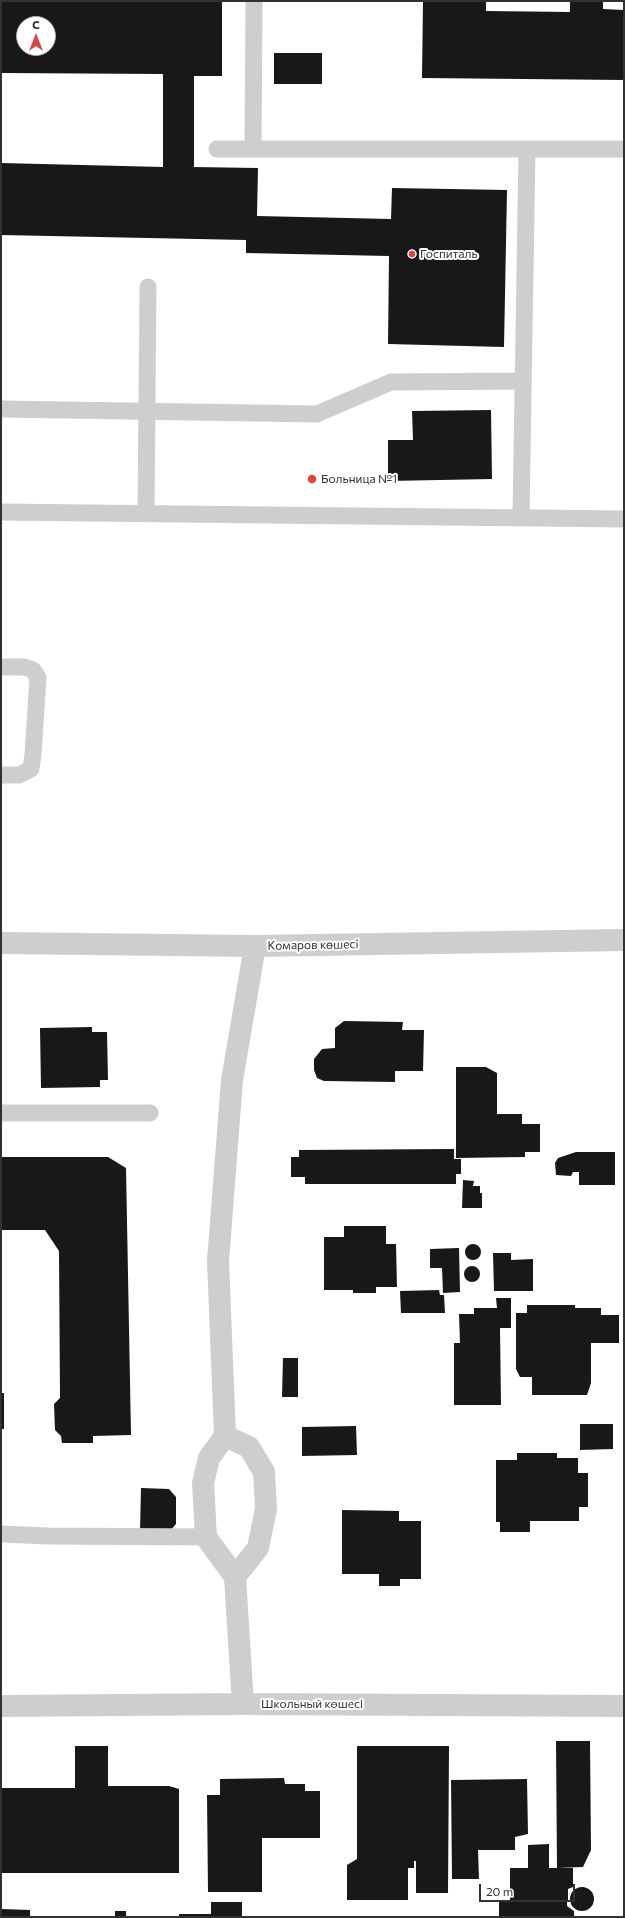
<!DOCTYPE html>
<meta charset="utf-8">
<style>
body{margin:0}
#map{position:relative;width:625px;height:1918px;overflow:hidden;background:#fff;font-family:Commissioner,sans-serif}
canvas{display:block}
.frame{position:absolute;inset:0;border:2px solid #313131;pointer-events:none}
.north{position:absolute;left:16px;top:16px;width:40px;height:40px;box-sizing:border-box;background:#fff;border:1px solid #adadad;border-radius:50%;rotate:0deg;font-size:11px;font-weight:700;line-height:16px;text-align:center;color:#313131}
.north::after{content:'';display:block;margin:auto;width:14px;height:18px;background:#de433c;clip-path:polygon(50% 0,100% 100%,50% 72%,0 100%)}
.scale{position:absolute;left:479px;top:1884px;width:96px;height:18px;box-sizing:border-box;border:2px solid #313131;border-top:0;padding-left:5px;font-size:12px;line-height:14px;white-space:nowrap;color:#313131;-webkit-text-stroke:3px #fff;paint-order:stroke}
</style>
<div id="map">
<canvas width="625" height="1918"></canvas>
<div class="frame"></div>
<div class="north">С</div>
<div class="scale">20 m</div>
</div>
<script>
const context = document.querySelector('canvas').getContext('2d');
context.lineJoin = 'round';
function paint(path, color) { context.fillStyle = color; context.fill(path, 'evenodd'); }
const toPath = rows => new Path2D(rows.map(r => 'M' + r).join(''));
function stroke(path, color, width, dash) { context.strokeStyle = color; context.lineWidth = width; context.lineCap = dash ? 'butt' : 'round'; context.setLineDash(dash || []); context.stroke(path); }
function write(font, color, halo, rows, align = 'center') {
  context.font = font + ' Commissioner,sans-serif'; context.lineWidth = 4; context.setLineDash([]); context.textBaseline = 'middle'; context.strokeStyle = halo; context.fillStyle = color; for (const [text, x, y, turn = 0] of rows) {
    context.save(); context.translate(x, y); context.rotate((+turn || 0) * Math.PI / 180); context.textAlign = isNaN(turn) ? turn : align; if (halo) context.strokeText(text, 0, 0); context.fillText(text, 0, 0); context.restore();
  }
}
paint(toPath([
 [1,1,222,1,222,76,194,76,194,167,258,168,257,216,391,219,392,188,507,190,504,347,388,344,389,256,246,253,246,240,1,235,1,163,163,167,163,74,1,73],
 [24,24,48,24,48,48,24,48],
 [423,1,486,1,486,11,570,12,570,1,603,1,603,9,624,10,624,80,422,78],
 [274,53,322,53,322,84,274,84],
 [491,410,492,479,388,481,388,440,413,440,412,411],
 [344,1021,403,1022,402,1030,424,1030,423,1071,395,1071,395,1082,324,1081,317,1078,314,1070,314,1059,322,1049,335,1048,335,1028],
 [92,1027,92,1032,107,1032,108,1080,100,1080,100,1087,41,1088,40,1028],
 [456,1067,486,1067,497,1073,497,1114,522,1114,522,1124,540,1124,540,1152,525,1152,525,1157,456,1158],
 [454,1149,454,1159,461,1159,461,1174,456,1174,456,1184,305,1184,305,1177,291,1177,291,1157,299,1157,299,1150],
 [576,1152,615,1152,615,1185,579,1185,579,1172,573,1172,571,1176,556,1175,555,1163,558,1158],
 [1,1157,108,1157,126,1168,131,1435,93,1436,93,1443,62,1443,61,1436,55,1430,54,1404,60,1398,59,1251,45,1230,1,1230],
 [463,1180,474,1181,473,1186,480,1186,480,1193,482,1193,482,1208,462,1208],
 [344,1226,386,1226,386,1244,396,1244,397,1287,376,1287,376,1293,353,1293,353,1290,324,1290,324,1237,344,1237],
 '465 1252a8 8 0 1 1 16 0a8 8 0 1 1-16 0Z',
 [459,1248,460,1292,443,1293,442,1268,430,1268,430,1249],
 [493,1253,511,1253,511,1260,533,1259,533,1291,494,1291],
 '464 1274a8 8 0 1 1 16 0a8 8 0 1 1-16 0Z',
 [439,1290,440,1295,444,1295,445,1313,401,1313,400,1291],
 [496,1298,511,1298,511,1328,500,1328,501,1405,454,1405,454,1343,460,1343,459,1314,474,1314,474,1308,497,1308],
 [527,1305,575,1305,575,1308,601,1308,601,1315,619,1315,619,1343,591,1343,591,1383,587,1395,532,1395,532,1377,520,1377,516,1369,516,1313,527,1313],
 [283,1358,298,1358,298,1397,282,1397],
 [1,1393,4,1393,4,1429,1,1429],
 [580,1424,613,1424,613,1449,580,1450],
 [356,1426,357,1455,302,1456,302,1427],
 [517,1453,557,1453,557,1458,578,1458,578,1473,588,1473,588,1507,579,1507,579,1521,530,1521,530,1532,500,1532,500,1522,496,1522,496,1460,517,1460],
 [141,1488,169,1489,176,1497,176,1524,170,1531,140,1531],
 [342,1510,399,1511,399,1521,421,1521,421,1579,400,1579,400,1586,379,1586,379,1574,342,1574],
 [556,1741,590,1741,591,1850,583,1867,557,1868],
 [75,1746,108,1746,108,1786,169,1786,179,1789,179,1873,1,1873,1,1788,75,1788],
 [357,1746,449,1746,448,1893,416,1893,416,1861,414,1861,414,1868,408,1868,408,1900,347,1900,347,1865,357,1859],
 [284,1778,285,1784,305,1784,305,1791,320,1791,320,1838,262,1838,262,1892,208,1892,207,1795,220,1795,220,1779],
 [527,1779,528,1834,515,1837,515,1850,478,1850,479,1879,452,1879,451,1780],
 [549,1844,549,1868,573,1868,573,1887,568,1889,568,1900,510,1900,510,1868,528,1868,528,1845],
 '570 1899a12 12 0 1 1 24 0a12 12 0 1 1-24 0Z',
 [499,1900,567,1901,567,1906,574,1911,574,1917,499,1917],
 [211,1902,242,1902,242,1917,179,1917,179,1914,211,1914],
 [1,1909,30,1910,30,1917,1,1917],
 [115,1911,126,1911,126,1917,115,1917]
]), '#181818');
stroke(toPath([
 [217,149,624,149],
 [253,149,254,1],
 [1,409,317,414,391,382,523,381],
 [1,512,624,519],
 [146,514,148,287],
 [521,517,527,149],
 [1,667,24,667,33,670,38,678,33,754,31,769,19,775,1,775],
 [1,1113,150,1113],
 [1,1534,48,1536,206,1537]
]), '#cecece', 17);
stroke(toPath([
 [1,943,255,946,624,940],
 [225,1436,249,1447,264,1472,266,1509,258,1548,235,1577],
 [243,1704,235,1577,206,1537,203,1483,209,1458,225,1436,218,1261,232,1080,255,946],
 [1,1706,243,1704,624,1706]
]), '#cecece', 22);
for (const [x, y, r, color] of [
 [412,254,4,"#de433c"],
 [312,479,5,"#de433c"]
]) { const dot = new Path2D(); dot.arc(x, y, r, 0, 2 * Math.PI); context.fillStyle = color; context.fill(dot); stroke(dot, '#fff', 1.5); }
write('12px', '#313131', '#fff', [
 ["Госпиталь",420,254],
 ["Больница №1",321,479]
], 'left');
write('12px', '#313131', '#fff', [
 ["Комаров көшесі",313,945,-1],
 ["Школьный көшесі",312,1704]
]);
</script>
